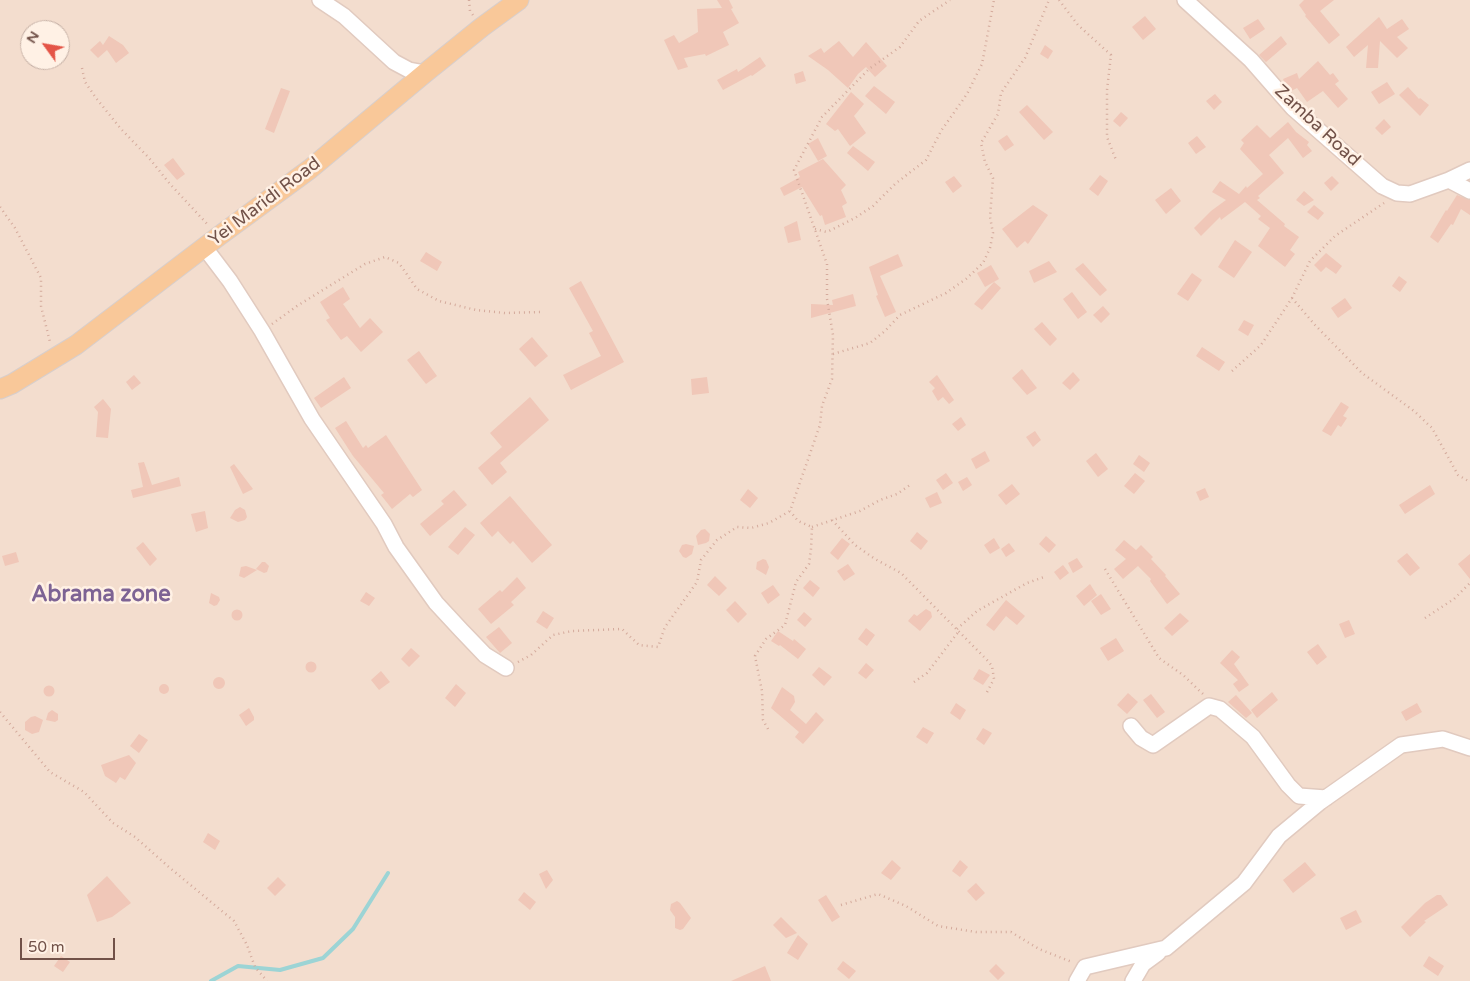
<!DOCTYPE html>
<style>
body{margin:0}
#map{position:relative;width:1470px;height:981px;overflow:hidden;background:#fbede0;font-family:"Varela Round",sans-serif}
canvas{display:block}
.north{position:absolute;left:20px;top:20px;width:50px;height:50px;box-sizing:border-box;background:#fff1e5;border:1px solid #c6b1a6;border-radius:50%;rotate:302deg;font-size:14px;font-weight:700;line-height:20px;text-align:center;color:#715148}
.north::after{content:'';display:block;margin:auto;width:18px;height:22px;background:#e45446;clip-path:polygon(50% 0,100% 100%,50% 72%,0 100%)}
.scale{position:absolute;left:20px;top:938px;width:95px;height:22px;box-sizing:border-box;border:2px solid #715148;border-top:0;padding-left:6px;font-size:15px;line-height:18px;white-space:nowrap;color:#715148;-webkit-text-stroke:4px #fff1e5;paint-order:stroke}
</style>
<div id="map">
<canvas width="1470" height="981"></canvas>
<div class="north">N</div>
<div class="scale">50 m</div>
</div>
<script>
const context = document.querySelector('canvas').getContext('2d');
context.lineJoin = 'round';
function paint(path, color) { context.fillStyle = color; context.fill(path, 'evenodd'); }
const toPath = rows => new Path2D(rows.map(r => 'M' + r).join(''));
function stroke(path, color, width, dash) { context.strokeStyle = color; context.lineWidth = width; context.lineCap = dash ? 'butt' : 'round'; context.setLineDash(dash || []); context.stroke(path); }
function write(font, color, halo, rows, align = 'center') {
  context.font = font + ' "Varela Round",sans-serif'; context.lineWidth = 5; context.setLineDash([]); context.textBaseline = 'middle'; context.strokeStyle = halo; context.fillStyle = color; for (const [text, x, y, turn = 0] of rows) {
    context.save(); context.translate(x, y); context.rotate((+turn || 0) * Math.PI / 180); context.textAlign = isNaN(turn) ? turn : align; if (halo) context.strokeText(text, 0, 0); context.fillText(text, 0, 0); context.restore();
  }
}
paint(toPath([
 [0,0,1470,0,1470,981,0,981],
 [30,30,60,30,60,60,30,60]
]), '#f3ddce');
stroke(toPath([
 [211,981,238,966,280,970,323,958,353,929,388,873]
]), '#9cd4d5', 4);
paint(toPath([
 [717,0,729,0,733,8,731,9,739,23,723,32,729,45,706,56,705,54,684,58,688,67,678,70,664,40,674,35,679,43,698,32,697,9,722,8],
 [1304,0,1334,0,1320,11,1340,35,1329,44,1305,16,1306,15,1299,5],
 [1145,16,1156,29,1143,40,1132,27],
 [1379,17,1387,29,1402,19,1409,29,1397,37,1408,48,1397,58,1380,41,1378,68,1366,68,1368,45,1354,57,1346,47],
 [1258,19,1265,29,1250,39,1243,28],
 [109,36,123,45,129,53,116,63,107,50,98,58,90,50,100,41,103,45],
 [1281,36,1287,44,1266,62,1259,55],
 [839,41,853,57,866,42,887,66,875,77,866,67,858,74,848,88,828,70,808,56,821,48,824,53],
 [1045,45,1053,51,1048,59,1040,54],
 [760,57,766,66,752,76,751,75,723,90,717,80,737,69,738,72],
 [1318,61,1330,75,1333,73,1339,81,1335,84,1348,99,1338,108,1323,91,1307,102,1297,88,1291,91,1286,86,1283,79,1297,73,1299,79],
 [803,71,806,81,796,84,794,74],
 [1387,82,1395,94,1379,104,1371,92],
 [874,86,895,102,886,114,865,96],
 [1408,87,1419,99,1420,98,1429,105,1420,116,1399,95],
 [281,88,290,91,274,133,265,129],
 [851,92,864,104,854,116,866,133,850,146,838,129,835,131,826,124],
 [1215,94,1222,102,1214,110,1206,101],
 [1027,105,1053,132,1044,140,1019,112],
 [1121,112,1128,118,1120,127,1113,121],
 [1384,119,1391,127,1382,135,1375,128],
 [1288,122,1296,132,1309,142,1307,145,1312,151,1303,158,1288,138,1269,155,1284,173,1258,196,1260,198,1257,200,1285,224,1284,226,1299,237,1290,250,1295,254,1285,267,1258,246,1270,228,1258,219,1261,216,1245,202,1221,220,1220,217,1201,236,1194,228,1211,211,1226,200,1212,192,1220,181,1239,194,1246,186,1247,188,1263,174,1240,149,1244,143,1241,140,1257,125,1270,138],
 [1007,135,1014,145,1005,151,998,141],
 [1197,136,1206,147,1196,154,1188,143],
 [818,138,827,156,818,161,808,144],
 [853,146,875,162,868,171,847,153],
 [173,158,185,174,177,180,164,165],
 [823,159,846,185,841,190,847,203,842,206,846,217,825,225,822,215,820,216,802,187,784,196,780,188,800,177,798,172],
 [1100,175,1108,181,1098,196,1089,189],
 [954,176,962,186,953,193,945,182],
 [1332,176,1339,183,1331,191,1324,183],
 [1171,188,1181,201,1166,214,1155,200],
 [1304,191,1314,200,1304,206,1296,200],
 [1457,195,1470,200,1470,215,1461,209,1453,225,1451,224,1438,243,1430,237,1446,210,1447,211],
 [1033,205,1048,215,1028,244,1025,241,1017,248,1002,229],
 [1314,205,1324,213,1318,220,1307,212],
 [797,221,801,240,788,243,784,227],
 [1235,240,1252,252,1234,278,1218,267],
 [426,252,442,262,437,271,420,261],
 [1326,253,1342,266,1336,274,1326,267,1321,272,1314,265],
 [898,254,903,266,880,276,896,312,885,317,876,296,878,295,869,267],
 [1049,261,1057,272,1034,283,1029,271],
 [1083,263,1107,290,1100,296,1075,269],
 [991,265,999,279,985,287,977,273],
 [1192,273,1202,280,1188,301,1177,294],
 [1399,276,1407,282,1400,292,1392,286],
 [581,281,624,362,571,390,563,375,601,356,589,333,593,331,569,288],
 [994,282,1001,288,982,310,974,304],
 [343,287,350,299,343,304,360,328,370,318,383,332,361,352,347,336,341,340,326,320,330,318,320,302],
 [1072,292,1087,312,1078,319,1063,299],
 [853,294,856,306,811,318,811,304,833,305,832,300],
 [1345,298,1352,308,1338,318,1331,308],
 [1103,306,1110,314,1101,323,1093,315],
 [1244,320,1254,325,1248,336,1238,330],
 [1042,322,1057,339,1050,346,1034,329],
 [532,337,548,356,535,367,519,349],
 [1202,347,1225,362,1219,371,1196,356],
 [419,351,437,376,426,384,407,360],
 [1022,369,1037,388,1027,395,1012,378],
 [1073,372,1080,380,1070,390,1062,383],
 [134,375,141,383,132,390,126,382],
 [937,375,954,400,949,404,943,397,938,401,932,391,935,388,929,382],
 [344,377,351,388,321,408,314,398],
 [707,377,709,393,692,395,691,379],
 [530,397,549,420,500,463,507,472,492,485,478,468,502,447,490,433],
 [103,399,111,409,108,438,96,437,98,412,94,407],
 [1341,402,1349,407,1343,416,1347,418,1341,427,1338,425,1331,436,1322,431],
 [961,417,966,425,958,431,952,424],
 [346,421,363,448,366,445,368,448,386,435,422,490,413,497,410,494,392,509,381,495,384,493,353,456,335,428],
 [1035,431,1041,440,1033,447,1026,437],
 [985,451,990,461,976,469,971,459],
 [1096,453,1108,469,1098,477,1086,461],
 [1139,455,1150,463,1144,472,1133,464],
 [144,462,152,485,179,477,181,486,133,498,131,490,143,487,138,463],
 [234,464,253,489,243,494,230,467],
 [946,473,953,483,943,490,936,480],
 [1135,473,1145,481,1134,494,1124,486],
 [967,477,972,485,963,491,958,482],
 [1012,484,1020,494,1006,505,998,495],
 [1430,485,1435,494,1405,514,1399,505],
 [1205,488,1209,497,1200,501,1196,492],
 [748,489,758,498,750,508,740,500],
 [454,490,467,505,430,536,420,524,444,504,441,501],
 [937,492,942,503,930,508,925,498],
 [510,496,552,545,532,563,513,541,510,544,498,531,492,537,480,523],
 [240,507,245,510,247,517,245,520,238,522,230,518,235,510],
 [205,511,208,528,196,532,191,514],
 [465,527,475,535,458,555,448,547],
 [705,529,710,534,709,541,706,543,698,545,696,536,701,530],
 [917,532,928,541,921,550,910,541],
 [1046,536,1056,545,1049,553,1039,544],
 [842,538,850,544,838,560,830,553],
 [994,538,1000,548,990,554,984,545],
 [1124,540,1136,550,1141,545,1153,557,1151,559,1166,575,1165,576,1180,594,1167,604,1150,581,1151,579,1138,566,1123,579,1114,569,1126,559,1115,550],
 [143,542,157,559,150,566,136,548],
 [1009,543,1015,551,1006,557,1001,549],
 [686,544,694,546,692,554,686,558,683,557,679,551,682,545],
 [16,552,19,562,5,566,2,556],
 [1407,553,1420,568,1410,576,1397,561],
 [1470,554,1470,579,1458,564],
 [1077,558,1083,567,1073,573,1068,563],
 [763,559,766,560,769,567,766,575,756,569,757,562],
 [262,562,265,562,269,566,267,572,264,573,256,569],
 [848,564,855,574,844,581,837,571],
 [1063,565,1069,573,1060,580,1054,572],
 [246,566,257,570,244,578,239,576,241,567],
 [715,576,727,588,719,596,707,585],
 [517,577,526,588,511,602,514,605,491,624,478,609,500,590,502,592],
 [810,580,820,588,813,597,803,588],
 [1090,584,1097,595,1084,606,1076,596],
 [773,585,780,595,768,604,761,593],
 [366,592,375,598,369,606,360,601],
 [211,593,219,597,220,600,217,605,214,606,209,603],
 [1101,594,1111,609,1101,615,1091,601],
 [1006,600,1025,616,1017,625,1006,616,994,631,986,625],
 [735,601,747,614,738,623,726,610],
 [926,609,931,612,932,617,920,631,908,621,914,614,917,616],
 '231.5 615a5.5 5.5 0 1 1 11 0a5.5 5.5 0 1 1-11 0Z',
 [543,611,554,618,547,629,536,622],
 [804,612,812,619,805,627,797,620],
 [1180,613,1189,621,1172,636,1164,628],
 [1349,620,1355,634,1345,638,1339,624],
 [499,627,512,643,500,653,486,637],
 [866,628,875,635,867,646,858,639],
 [778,631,793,641,794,639,806,649,798,659,780,645,779,646,771,641],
 [1116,638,1124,651,1108,661,1100,648],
 [1318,644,1327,657,1317,665,1307,652],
 [411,648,420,656,409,667,401,659],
 [1232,650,1240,657,1234,664,1249,685,1239,692,1233,684,1238,680,1220,663],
 '305.5 667a5.5 5.5 0 1 1 11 0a5.5 5.5 0 1 1-11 0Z',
 [866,663,874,670,866,679,858,673],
 [819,667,832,677,824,686,812,675],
 [979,669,990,675,983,685,973,679],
 [381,671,390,682,379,690,371,680],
 '213 683a6 6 0 1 1 12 0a6 6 0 1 1-12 0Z',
 '159 689a5 5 0 1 1 10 0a5 5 0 1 1-10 0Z',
 [456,684,466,693,455,707,445,698],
 '43.5 691a5.5 5.5 0 1 1 11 0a5.5 5.5 0 1 1-11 0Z',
 [782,687,794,696,795,702,790,710,806,724,816,712,824,720,803,744,795,737,799,732,771,708],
 [1272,692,1278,700,1257,718,1251,710],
 [1128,693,1138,702,1127,714,1117,705],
 [1151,694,1165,712,1157,718,1143,700],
 [1236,695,1252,713,1246,718,1228,702],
 [956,703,966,710,960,720,950,713],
 [1417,703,1422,712,1406,721,1401,712],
 [249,708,254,717,254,720,246,726,239,715],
 [52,710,58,714,58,720,55,722,46,720,48,713],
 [35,716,43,720,39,732,32,734,25,730,25,722,31,717],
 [923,727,934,733,927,744,916,737],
 [983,728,992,733,984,745,976,739],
 [139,734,148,740,139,753,130,746],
 [129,755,136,763,125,780,120,777,116,783,105,776,101,765],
 [208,833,220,841,215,850,203,842],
 [892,860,901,868,891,880,881,873],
 [960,860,968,867,960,877,952,871],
 [1305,862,1316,875,1293,893,1283,880],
 [547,870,553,880,546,889,539,874],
 [107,876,131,903,112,917,97,922,87,895],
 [278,877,286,885,275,896,267,888],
 [976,883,985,893,976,901,967,891],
 [524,892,536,902,530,910,518,900],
 [826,895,840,917,832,922,818,900],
 [1437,895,1441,895,1448,905,1424,921,1426,922,1410,937,1401,927,1425,903],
 [677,901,680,903,691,918,683,929,680,930,675,928,675,917,670,910,671,904],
 [1356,910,1362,922,1346,930,1340,918],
 [781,917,797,933,786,938,773,925],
 [798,935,808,944,798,960,787,953],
 [61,956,70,962,63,972,54,966],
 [1429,956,1444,966,1438,976,1423,966],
 [843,961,856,971,849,979,837,969],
 [996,964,1005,973,998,980,989,971],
 [765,966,771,981,731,981]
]), '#f0c7b8');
const minor = toPath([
 [320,0,344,16,394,62,409,70,425,73],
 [1185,0,1251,60,1293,108,1382,186,1397,193,1410,194,1449,180,1470,170],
 [1449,180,1470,191],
 [205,248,230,281,262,331,312,419,384,524,396,547,436,603,461,630,485,655,506,668],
 [1131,726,1141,738,1153,745,1209,706,1220,709,1253,737,1288,785,1299,796,1326,798],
 [1077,981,1085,967,1166,948,1244,883,1279,836,1320,802,1401,745,1443,739,1470,748],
 [1133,981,1143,964,1158,953]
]);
const major = toPath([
 [0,389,12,384,76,345,219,236,310,169,425,73,482,27,519,0]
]);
stroke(minor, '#e1cabf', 18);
stroke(major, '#d7cecc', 21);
stroke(toPath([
 [469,0,470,11,473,15],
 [1059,0,1078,25,1111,55,1107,90,1107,137,1116,160],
 [82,68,85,82,96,98,121,129,149,158,170,184,209,226],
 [0,207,15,228,41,278,41,306,50,342],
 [815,229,827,232,855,218,873,206,895,184,926,160,941,131,967,94,982,64,994,0],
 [1292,298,1315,325,1362,373,1414,411,1432,428,1458,475,1470,482],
 [272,324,297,306,365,264,385,257,399,263,417,289,439,301,476,310,505,313,541,312],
 [833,354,870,343,885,331,900,315,946,293,966,279,983,263,990,248,993,233,990,217,993,178,985,162,981,143,998,114,1001,93,1025,58,1049,0],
 [1232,371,1261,345,1292,298,1310,261,1335,236,1384,203],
 [832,520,855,545,875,559,901,573,987,660,992,666,994,679,986,694],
 [812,527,860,511,880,500,897,494,910,485],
 [1105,569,1159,658,1183,675,1204,695],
 [1425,618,1454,599,1470,583],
 [957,629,977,611,1027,583,1044,577],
 [518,662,531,655,553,635,572,631,622,629,639,645,658,647,665,627,697,582,701,560,717,540,737,527,751,528,769,523,790,511,820,425,822,406,832,379,833,335,827,299,827,264,794,170,822,117,869,69,900,47,919,21,950,0],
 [914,682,927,673,959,631],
 [0,712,50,772,84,792,113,823,135,837,170,868,234,921,247,945,255,967,267,981],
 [768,729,763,720,762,691,755,656,766,639,785,625,796,582,809,564,811,549,812,527,798,521,790,511],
 [841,905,878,894,906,906,938,926,976,932,1011,932,1039,949,1072,962]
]), '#d4aa9c', 2.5, [1, 4]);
stroke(minor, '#fff', 15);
stroke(major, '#f9c899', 19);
write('18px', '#715148', '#fff1e5', [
 ["Zamba Road",1317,126,43],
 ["Yei Maridi Road",265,202,-37]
]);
write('bold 22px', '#7d6394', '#fff1e5', [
 ["Abrama zone",101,595]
]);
</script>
